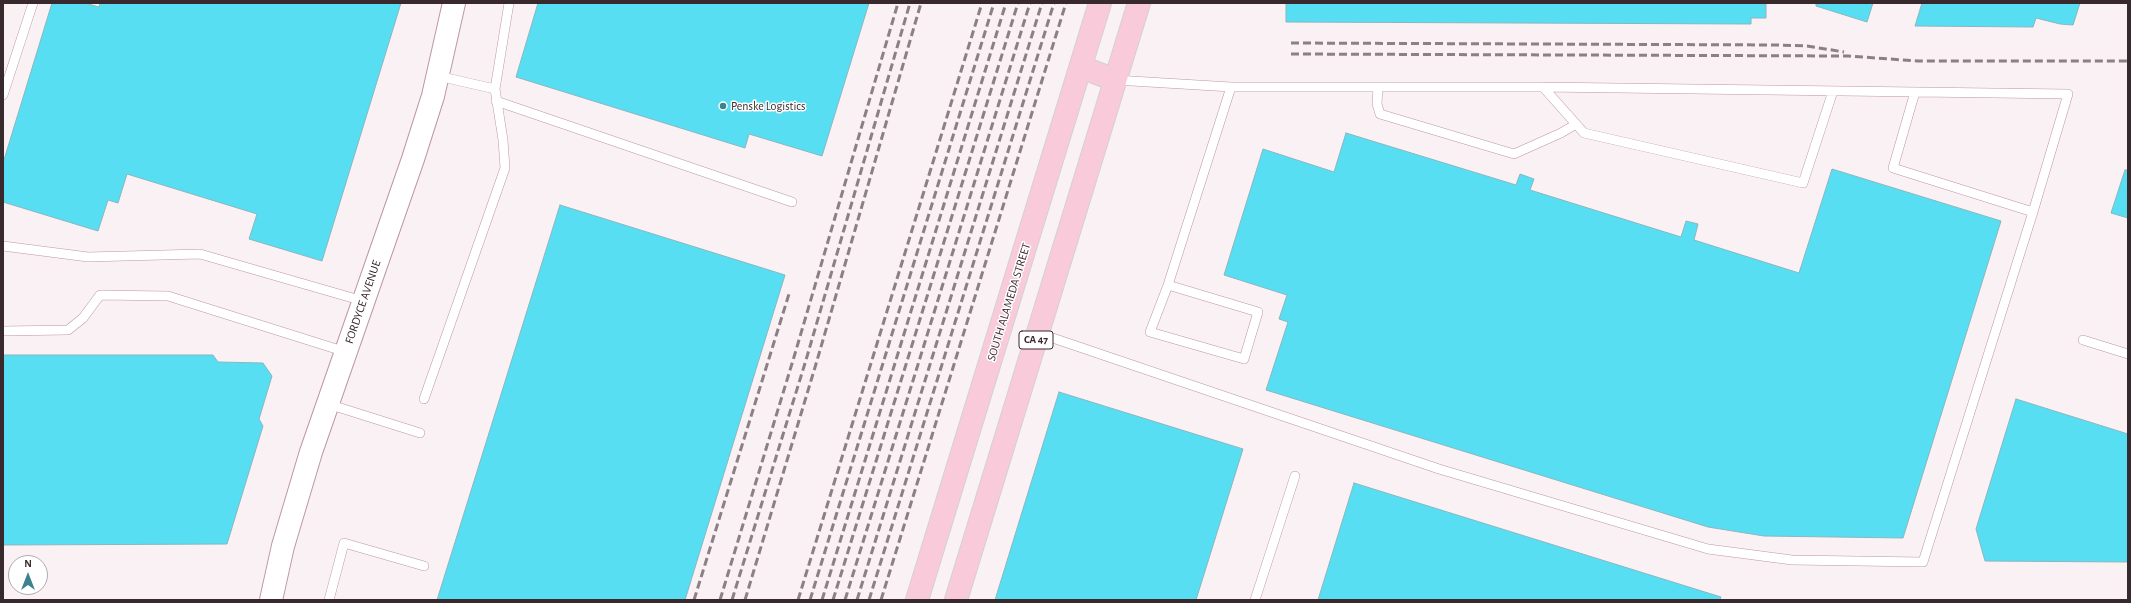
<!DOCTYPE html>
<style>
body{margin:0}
#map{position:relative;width:2131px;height:603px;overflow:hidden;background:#f9f1f3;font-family:"Alegreya Sans",sans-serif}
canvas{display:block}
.frame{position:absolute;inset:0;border:4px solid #38292d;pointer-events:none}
.north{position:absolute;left:8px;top:555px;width:40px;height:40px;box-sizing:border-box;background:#fff;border:1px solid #afa9ab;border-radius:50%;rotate:0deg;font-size:11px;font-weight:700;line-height:16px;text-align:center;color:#38292d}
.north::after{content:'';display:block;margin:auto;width:14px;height:18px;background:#3d838e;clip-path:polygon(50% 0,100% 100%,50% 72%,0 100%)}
</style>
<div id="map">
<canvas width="2131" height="603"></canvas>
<div class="frame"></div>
<div class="north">N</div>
</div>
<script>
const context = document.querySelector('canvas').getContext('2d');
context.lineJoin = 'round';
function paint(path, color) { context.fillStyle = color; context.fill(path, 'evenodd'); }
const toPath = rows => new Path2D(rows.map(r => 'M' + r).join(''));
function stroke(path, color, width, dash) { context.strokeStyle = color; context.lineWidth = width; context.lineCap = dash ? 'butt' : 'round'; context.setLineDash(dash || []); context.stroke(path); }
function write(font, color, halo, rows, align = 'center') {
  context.font = font + ' "Alegreya Sans",sans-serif'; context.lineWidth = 3; context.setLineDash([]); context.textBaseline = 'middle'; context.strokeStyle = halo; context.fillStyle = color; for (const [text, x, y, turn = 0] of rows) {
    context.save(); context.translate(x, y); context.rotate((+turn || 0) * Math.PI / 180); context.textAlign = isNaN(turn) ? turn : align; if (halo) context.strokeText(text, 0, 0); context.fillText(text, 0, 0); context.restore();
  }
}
const building = toPath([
 [52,3,85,3,99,7,100,3,401,3,322,261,249,239,257,214,127,174,118,203,108,200,98,231,3,202,3,163,52,3],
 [538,3,869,3,822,156,749,134,745,148,516,77,538,3],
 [1286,3,1751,3,1766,4,1766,18,1751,18,1751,24,1286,22,1286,3],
 [1816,3,1873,3,1867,22,1816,6,1816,3],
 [1922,3,2080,3,2073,25,2060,24,2036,18,2033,27,1915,26,1922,3],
 [1346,133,1516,185,1520,174,1534,179,1530,190,1681,237,1686,221,1698,224,1694,240,1799,273,1832,169,2001,221,1903,538,1764,536,1708,527,1266,390,1288,322,1279,319,1287,295,1224,275,1263,149,1334,172,1346,133],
 [2125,170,2128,170,2128,218,2111,213,2125,170],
 [560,205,785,275,685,600,437,600,560,205],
 [3,355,213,355,218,362,263,363,272,376,259,419,263,426,227,544,3,545,3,355],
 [1059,392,1243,449,1196,600,995,600,1059,392],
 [2016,399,2128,434,2128,562,1985,561,1976,529,2016,399],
 [1354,483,1721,597,1720,600,1318,600,1354,483]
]);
paint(building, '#57def3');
stroke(building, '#8ab6be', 1);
const service = toPath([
 [438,76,495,89,509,3],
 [1115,80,1231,87,1168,285,1258,312,1244,359,1150,332,1168,285],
 [1378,87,1377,104,1380,114,1514,154,1561,133,1576,124],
 [1543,87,1584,133,1803,183,1833,91],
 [1915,92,1893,168,2033,212],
 [3,95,33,3],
 [496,101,792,202],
 [3,246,88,257,200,254,363,301],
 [3,331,68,330,83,318,100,295,168,296,346,352],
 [1038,333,1439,469,1708,549,1792,560,1923,562,2033,212,2068,94,1543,87,1231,87],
 [2083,340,2128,354],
 [424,399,505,168,503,140,495,89],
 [328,404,420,433],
 [329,600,344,543,424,566],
 [1255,600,1295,476]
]);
const tertiary = toPath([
 [271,600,283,546,311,452,413,159,433,96,454,3]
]);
const primary = toPath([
 [1081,67,1115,80],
 [917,600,1100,3],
 [956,600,1139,3]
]);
stroke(service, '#be97a2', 10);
stroke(tertiary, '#be97a2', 24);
stroke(primary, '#d3d0d1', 24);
stroke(service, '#fff', 9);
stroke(tertiary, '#fff', 22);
stroke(primary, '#f9cbda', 22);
stroke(toPath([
 [1291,43,1779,45,1807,46,1844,52],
 [1291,54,1848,56,1918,61,2128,61],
 [694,600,789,294],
 [720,600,794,357,898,3],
 [732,600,806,360,910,3],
 [745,600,816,364,921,3],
 [798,600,982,3],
 [810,600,994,3],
 [822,600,1006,3],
 [833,600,1018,3],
 [845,600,1030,3],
 [857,600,1042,3],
 [869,600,1054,3],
 [881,600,1066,3]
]), '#8c8084', 3, [8, 4]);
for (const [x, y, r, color] of [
 [723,106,4,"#3d838e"]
]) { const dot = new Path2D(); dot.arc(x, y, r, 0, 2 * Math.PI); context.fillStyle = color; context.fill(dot); stroke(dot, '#fff', 1.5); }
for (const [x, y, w] of [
 [1036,340,34]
]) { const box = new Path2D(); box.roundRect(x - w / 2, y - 9, w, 18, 3); context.fillStyle = '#fff'; context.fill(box); stroke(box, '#38292d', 1); }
write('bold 11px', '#38292d', null, [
 ["CA 47",1036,340]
]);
write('12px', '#38292d', '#fff', [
 ["Penske Logistics",731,106]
], 'left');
write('12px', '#38292d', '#fff', [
 ["FORDYCE AVENUE",363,302,-71],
 ["SOUTH ALAMEDA STREET",1009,302,-73]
]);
</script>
